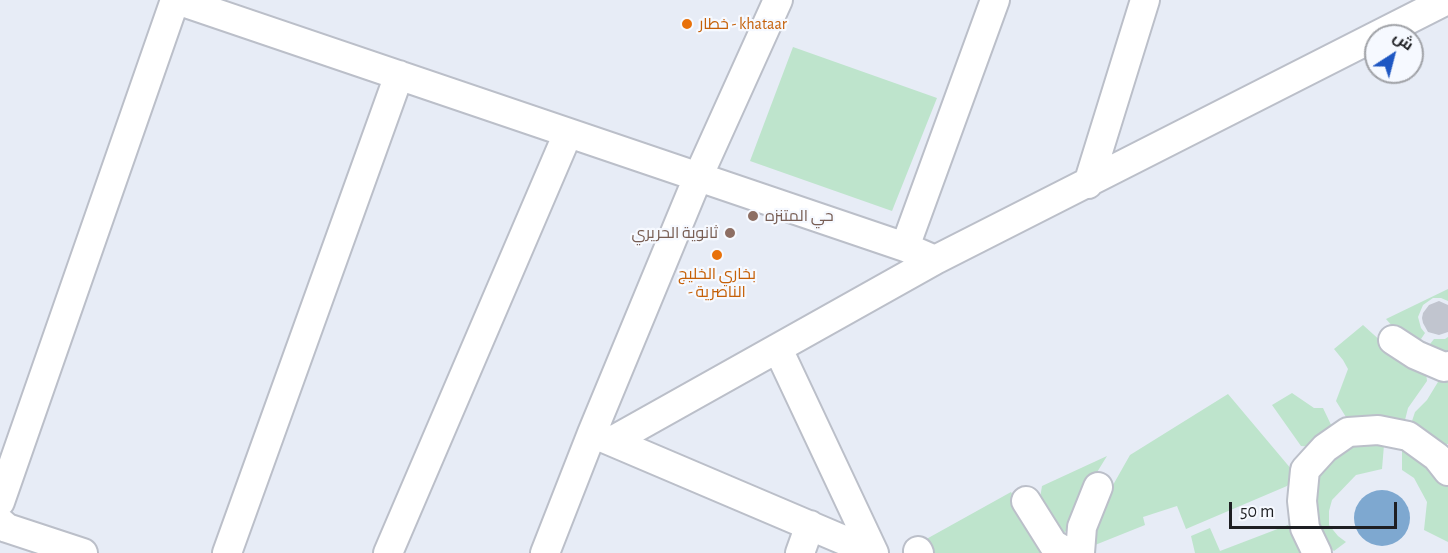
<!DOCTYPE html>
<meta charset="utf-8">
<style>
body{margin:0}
#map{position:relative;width:1448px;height:553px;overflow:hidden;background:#e7ecf6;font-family:"Alegreya Sans",Cairo,sans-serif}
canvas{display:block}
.north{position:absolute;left:1364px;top:24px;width:60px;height:60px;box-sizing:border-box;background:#f6f9ff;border:2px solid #a0a2a7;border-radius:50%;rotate:36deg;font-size:16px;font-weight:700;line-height:24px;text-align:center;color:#1e1f23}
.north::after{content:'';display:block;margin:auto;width:21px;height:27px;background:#1e57c3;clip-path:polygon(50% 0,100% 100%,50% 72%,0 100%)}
.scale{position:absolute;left:1229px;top:502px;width:168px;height:27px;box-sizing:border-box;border:3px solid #1e1f23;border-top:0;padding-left:8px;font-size:18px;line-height:21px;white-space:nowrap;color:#1e1f23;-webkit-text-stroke:4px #f6f9ff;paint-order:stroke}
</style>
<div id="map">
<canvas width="1448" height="553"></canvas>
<div class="north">ش</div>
<div class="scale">50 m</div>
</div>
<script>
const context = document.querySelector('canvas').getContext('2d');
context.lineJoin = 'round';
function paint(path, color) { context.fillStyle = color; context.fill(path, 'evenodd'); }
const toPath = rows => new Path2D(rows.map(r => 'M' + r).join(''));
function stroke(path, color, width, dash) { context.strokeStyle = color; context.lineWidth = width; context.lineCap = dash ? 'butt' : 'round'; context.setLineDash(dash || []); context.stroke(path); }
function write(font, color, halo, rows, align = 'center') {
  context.font = font + ' "Alegreya Sans",Cairo,sans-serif'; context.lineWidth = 4.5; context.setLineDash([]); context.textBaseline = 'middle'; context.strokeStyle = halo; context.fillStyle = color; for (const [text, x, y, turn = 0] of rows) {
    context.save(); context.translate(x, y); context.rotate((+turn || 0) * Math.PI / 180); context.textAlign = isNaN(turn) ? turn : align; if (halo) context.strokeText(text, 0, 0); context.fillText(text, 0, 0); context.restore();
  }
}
paint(toPath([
 [793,47,937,98,892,211,750,161],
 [1448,289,1448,301,1441,298,1433,298,1423,305,1418,317,1421,328,1425,333,1417,345,1393,327,1386,319],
 [1363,325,1383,343,1426,372,1427,381,1408,408,1404,424,1349,422,1336,401,1348,369,1343,360,1334,349],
 [1448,337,1448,353,1426,349,1434,339,1445,339],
 [1441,377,1448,378,1448,444,1442,446,1415,429,1412,421,1415,412,1427,400],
 [1292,393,1314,408,1323,408,1334,431,1314,447,1301,446,1272,405],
 [1228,394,1292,470,1292,481,1287,486,1186,529,1177,506,1143,517,1145,525,1095,545,1096,515,1130,455],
 [1376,444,1384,445,1382,469,1356,475,1332,500,1329,511,1329,525,1338,536,1346,542,1334,551,1318,538,1314,480,1342,449,1357,445],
 [1402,445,1446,483,1448,487,1448,542,1424,530,1427,502,1414,478,1402,470],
 [1107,456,1091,482,1073,524,1064,533,1055,529,1039,504,1042,486],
 [1011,492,1047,553,926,553,921,542],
 [1288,525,1302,553,1195,553,1191,536,1210,528,1220,551]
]), '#bee4cc');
paint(toPath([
 '1354 518a28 28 0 1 1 56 0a28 28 0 1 1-56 0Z'
]), '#7ea8d0');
paint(toPath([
 [1439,301,1448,305,1448,332,1439,335,1428,332,1423,323,1422,318,1423,313,1429,305]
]), '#c1c5cf');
const minor = toPath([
 [177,0,905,247,935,260,1376,36],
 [1376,36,1447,0],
 [1088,184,1145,0],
 [905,247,995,0],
 [1393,340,1416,355,1444,367,1448,366],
 [778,349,874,553],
 [599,436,874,553],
 [612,441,935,260],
 [1026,501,1053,544,1068,553],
 [0,502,175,0],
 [0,522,7,528,83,553],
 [918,551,919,553],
 [227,553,399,75],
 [388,553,568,133],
 [545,553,592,433,698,177,778,0],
 [800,553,810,525],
 [1080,553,1082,527,1098,487],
 [1317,553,1305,528,1302,501,1305,470,1325,448,1348,432,1378,430,1408,436,1437,457,1448,471]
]);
stroke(minor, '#bbbfc9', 32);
stroke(minor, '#fff', 28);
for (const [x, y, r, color] of [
 [687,24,6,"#e8710a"],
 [753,216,6,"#8d6e63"],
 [730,233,6,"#8d6e63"],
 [717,255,6,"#e8710a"]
]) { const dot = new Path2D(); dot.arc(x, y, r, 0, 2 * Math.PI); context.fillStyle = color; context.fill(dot); stroke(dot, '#f6f9ff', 2); }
write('16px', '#c56008', '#f6f9ff', [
 ["خطار - khataar",699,24],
 ["بخاري الخليج",717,274,"center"],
 ["- الناصرية",717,292,"center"]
], 'left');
write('16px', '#785e54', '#f6f9ff', [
 ["حي المتنزه",765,216],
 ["ثانوية الحريري",718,233,"right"]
], 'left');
</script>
